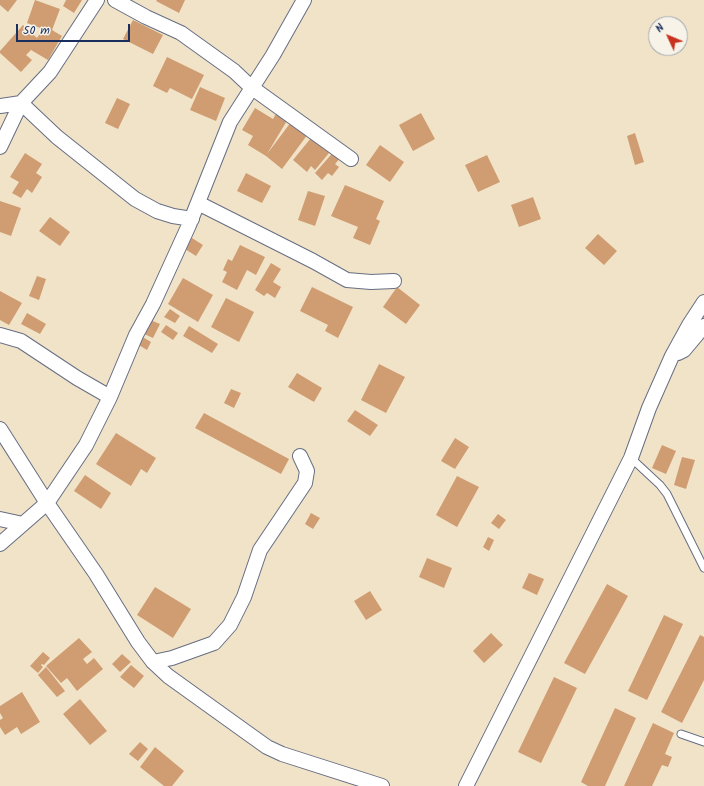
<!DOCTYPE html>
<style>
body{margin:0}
#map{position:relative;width:704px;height:786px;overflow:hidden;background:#f1e3c8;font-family:Kalam,sans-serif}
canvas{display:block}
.north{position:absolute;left:648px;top:16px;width:40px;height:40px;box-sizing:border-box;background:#f7f3e8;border:1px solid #9fa5b1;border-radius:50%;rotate:314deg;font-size:11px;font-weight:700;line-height:16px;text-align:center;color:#1b2f5e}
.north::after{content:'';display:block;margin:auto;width:14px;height:18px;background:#c8321e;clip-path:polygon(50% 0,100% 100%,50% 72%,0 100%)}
.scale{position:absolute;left:16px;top:24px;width:114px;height:18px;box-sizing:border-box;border:2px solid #1b2f5e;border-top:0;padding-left:5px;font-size:12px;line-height:14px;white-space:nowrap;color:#1b2f5e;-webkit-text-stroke:3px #f7f3e8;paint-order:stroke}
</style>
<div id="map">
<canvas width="704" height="786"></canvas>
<div class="north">N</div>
<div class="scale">50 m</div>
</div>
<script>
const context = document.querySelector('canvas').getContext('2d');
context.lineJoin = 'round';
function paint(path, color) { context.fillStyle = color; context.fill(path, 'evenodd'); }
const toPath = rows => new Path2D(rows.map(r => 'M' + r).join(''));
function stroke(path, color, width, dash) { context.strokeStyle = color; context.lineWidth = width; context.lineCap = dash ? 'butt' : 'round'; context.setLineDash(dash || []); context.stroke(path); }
paint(toPath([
 [0,0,17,0,8,12,0,5],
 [35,0,60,9,52,30,62,36,48,60,31,50,26,55,32,60,21,72,0,53,0,51,23,25,37,38,43,29,27,23],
 [66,0,82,0,74,13,63,6],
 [157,0,185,0,179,13,156,1],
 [133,20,163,35,153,54,123,39],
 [167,57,204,75,192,99,170,88,167,93,153,86],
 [200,87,225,98,216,121,190,110],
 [117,98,130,104,118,129,105,123],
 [255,108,273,119,277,112,288,119,267,154,291,122,308,134,282,169,266,156,248,145,253,136,242,130],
 [421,113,435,139,413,151,399,125],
 [635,133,644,162,635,165,627,136],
 [311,138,329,153,315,170,311,166,307,172,293,160],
 [380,145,404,162,390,182,366,165],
 [336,149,343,155,335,164,339,167,332,176,328,173,322,180,315,173],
 [25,153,42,164,36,173,42,177,32,193,27,189,21,198,12,193,19,182,10,177],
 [487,155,500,182,478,192,465,165],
 [246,173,271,186,262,203,237,191],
 [345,185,384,201,376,219,380,221,370,245,353,238,358,227,331,216],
 [308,191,325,196,315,226,298,220],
 [533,197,541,219,519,227,511,205],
 [0,201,21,208,11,236,0,232],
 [50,217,70,232,60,246,39,231],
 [598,234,617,251,604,265,585,248],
 [192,238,203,245,196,256,185,249],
 [240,245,265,257,256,275,247,270,237,290,222,282,227,272,223,270,228,259,232,261],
 [271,263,281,269,273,282,281,287,275,298,267,293,264,296,255,290],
 [37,276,46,279,39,300,29,296],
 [183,278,213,295,198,322,168,304],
 [312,287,353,307,338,338,325,331,328,325,300,311],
 [397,287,420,305,406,324,383,307],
 [0,291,22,303,9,325,0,320],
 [226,298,254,312,239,342,211,327],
 [170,309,180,316,175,323,164,317],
 [27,313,46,324,40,334,21,324],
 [148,319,160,324,153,338,142,333],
 [166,325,178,333,173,340,161,332],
 [189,326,218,344,212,353,183,336],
 [141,336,151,342,147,350,137,344],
 [379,364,405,377,386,413,361,400],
 [297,373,322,388,314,402,288,387],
 [231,389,241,393,234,408,224,403],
 [355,410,378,425,370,436,347,421],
 [204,413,289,459,281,474,195,428],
 [116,433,156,458,147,473,141,469,131,486,96,464],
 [455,438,469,447,455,469,441,461],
 [662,445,676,451,666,474,652,468],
 [682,457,695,460,686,489,674,485],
 [85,475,111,493,101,509,74,491],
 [457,476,479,487,457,527,436,515],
 [311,513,320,518,313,529,305,524],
 [498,514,506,520,499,529,491,523],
 [488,537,494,540,489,551,483,547],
 [427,558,452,568,444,588,419,577],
 [529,573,544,579,537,595,522,588],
 [607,584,628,596,585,674,564,663],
 [155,587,191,609,173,638,137,615],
 [370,591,382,610,366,620,354,601],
 [664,615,683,624,647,700,628,691],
 [491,633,503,645,484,663,473,651],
 [700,635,704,637,704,680,682,723,661,712],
 [79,638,92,652,83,659,87,664,94,658,103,669,77,691,67,678,61,683,46,666],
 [43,652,50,658,44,665,42,664,41,665,43,667,38,673,30,666],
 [122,654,131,662,120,672,112,664],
 [131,665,144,676,134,688,120,677],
 [46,667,65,691,57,697,38,675],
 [554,677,577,688,541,763,518,752],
 [22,692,40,722,21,734,17,727,5,735,0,727,0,720,3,718,0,713,0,706],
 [80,699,107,731,90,745,63,714],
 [615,708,636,718,605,786,588,786,581,782],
 [653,723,674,733,665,754,672,757,668,767,662,765,652,786,624,786],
 [140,742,148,749,138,761,129,754],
 [155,747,184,771,172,786,164,786,140,767]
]), '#d09d72');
const lane = toPath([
 [631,458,660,485,667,494,704,568],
 [681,734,704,742]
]);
const street = toPath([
 [115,0,146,17,181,33,234,71,251,87,351,159],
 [0,106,21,103,57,137,135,199,157,211,173,216,192,219],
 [0,147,21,103,50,72,97,0],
 [198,203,313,261,347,280,371,282,394,281],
 [0,335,21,341,77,378,110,397],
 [678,353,684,350,704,326],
 [0,429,47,503,96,574,138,642,153,662,168,676,246,732,267,747,282,754,382,786],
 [0,519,23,524],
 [0,544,47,503,86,445,110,397,136,335,153,304,189,225,230,122,273,55,304,0],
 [153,662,172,658,214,643,230,625,244,597,260,550,305,483,307,471,300,456],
 [466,786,631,458,649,408,672,356,689,325,704,302]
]);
stroke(lane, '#666e83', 9);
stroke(street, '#666e83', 16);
stroke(lane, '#fff', 7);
stroke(street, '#fff', 14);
</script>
